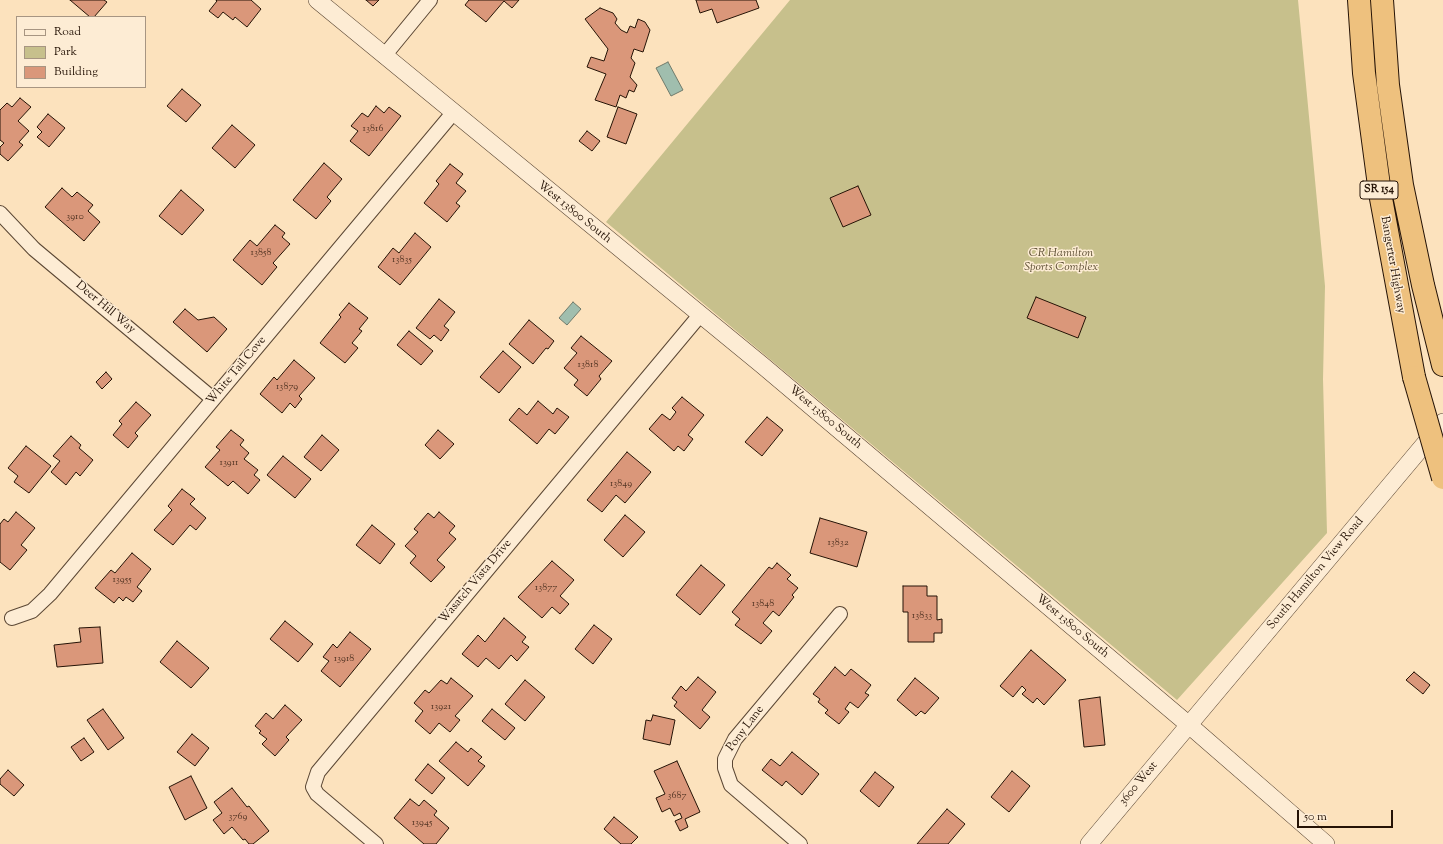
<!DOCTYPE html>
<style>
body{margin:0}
#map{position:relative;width:1443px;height:844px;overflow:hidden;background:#fce2bd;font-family:"Sorts Mill Goudy",serif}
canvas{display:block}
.legend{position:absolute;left:16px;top:16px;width:130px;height:72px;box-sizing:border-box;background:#fdecd4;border:1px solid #a79582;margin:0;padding:5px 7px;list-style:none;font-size:12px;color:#251306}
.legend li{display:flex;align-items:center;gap:8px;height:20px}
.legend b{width:20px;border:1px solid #a79582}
.scale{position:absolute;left:1297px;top:810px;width:96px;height:18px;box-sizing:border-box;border:2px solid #251306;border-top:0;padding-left:5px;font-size:12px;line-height:14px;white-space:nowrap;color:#251306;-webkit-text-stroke:3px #fdecd4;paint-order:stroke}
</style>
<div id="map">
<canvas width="1443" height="844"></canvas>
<ul class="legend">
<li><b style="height:5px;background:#fdecd4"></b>Road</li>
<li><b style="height:11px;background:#c7c08c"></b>Park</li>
<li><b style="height:11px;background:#da977a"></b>Building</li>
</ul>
<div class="scale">50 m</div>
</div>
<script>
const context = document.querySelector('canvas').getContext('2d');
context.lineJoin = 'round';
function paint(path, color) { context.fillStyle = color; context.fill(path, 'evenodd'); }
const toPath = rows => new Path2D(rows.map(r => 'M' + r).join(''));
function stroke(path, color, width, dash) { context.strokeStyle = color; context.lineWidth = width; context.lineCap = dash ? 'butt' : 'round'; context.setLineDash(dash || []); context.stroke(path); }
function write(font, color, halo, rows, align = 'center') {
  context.font = font + ' "Sorts Mill Goudy",serif'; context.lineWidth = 3; context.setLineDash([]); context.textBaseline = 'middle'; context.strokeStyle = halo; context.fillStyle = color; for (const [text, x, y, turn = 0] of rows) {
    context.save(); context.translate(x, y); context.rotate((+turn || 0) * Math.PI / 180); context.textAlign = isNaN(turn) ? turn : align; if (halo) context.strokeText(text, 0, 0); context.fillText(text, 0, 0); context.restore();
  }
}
paint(toPath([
 [790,0,1298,0,1325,286,1323,379,1327,533,1177,700,606,222]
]), '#c7c08c');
const water = toPath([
 [668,62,683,90,671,96,656,68,668,62],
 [573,302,581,309,567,325,559,318,573,302]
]);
paint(water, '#a0beae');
stroke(water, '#6f7a6b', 1);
const building = toPath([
 [70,0,104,0,107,2,94,17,90,17,70,0],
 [216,0,251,0,261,9,247,27,235,17,233,20,223,12,218,18,209,11,217,1,216,0],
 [366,0,379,0,373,6,366,0],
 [469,0,519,0,512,8,504,1,486,22,465,5,469,0],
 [696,0,756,0,759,8,717,23,712,9,700,13,696,0],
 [600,8,613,13,617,19,615,23,621,30,627,33,630,26,635,28,638,19,645,22,650,30,643,52,634,49,631,58,635,63,630,77,637,85,634,92,629,90,626,98,620,95,616,107,595,100,606,74,587,67,591,57,604,61,608,49,585,19,600,8],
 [182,89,201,105,186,122,167,106,182,89],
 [20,98,31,107,18,121,29,131,19,142,23,145,8,161,0,154,0,147,4,143,0,140,0,110,7,103,12,107,20,98],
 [376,106,384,113,389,107,401,116,369,156,350,141,358,131,351,126,362,113,368,117,376,106],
 [618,107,637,114,626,144,607,137,618,107],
 [48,114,65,128,49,147,37,137,42,132,37,127,48,114],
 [232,125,255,145,235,168,212,148,232,125],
 [587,131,600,141,592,151,579,141,587,131],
 [324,163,342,179,327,197,331,201,316,219,293,200,324,163],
 [450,164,463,174,456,183,466,191,456,203,460,206,447,222,424,203,439,184,436,181,450,164],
 [858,186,871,215,843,227,830,198,858,186],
 [62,188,72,197,77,192,93,205,88,211,100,222,84,241,45,207,62,188],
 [181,190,204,210,182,235,159,216,181,190],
 [275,225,285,233,282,237,290,244,273,263,277,267,262,285,233,260,250,240,257,246,275,225],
 [415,233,431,247,400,285,378,267,393,248,399,253,415,233],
 [1036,297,1086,317,1078,338,1027,318,1036,297],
 [439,299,455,312,444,326,449,330,441,341,434,335,430,339,416,328,439,299],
 [349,303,368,318,359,329,362,331,352,343,358,348,345,363,320,343,341,317,339,315,349,303],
 [185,309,198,320,214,317,227,329,207,352,173,322,185,309],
 [529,320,554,341,548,349,546,348,533,364,509,344,529,320],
 [409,331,433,351,421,365,397,345,409,331],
 [581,336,612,361,599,376,601,379,587,396,574,385,578,380,564,368,577,353,571,348,581,336],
 [503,351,521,367,499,393,480,377,503,351],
 [294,360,315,378,299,396,302,399,295,408,290,403,282,413,260,394,274,377,277,380,294,360],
 [106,372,112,379,102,389,96,382,106,372],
 [682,397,704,415,688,435,693,439,684,451,678,446,674,451,649,429,662,414,670,420,676,412,672,408,682,397],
 [538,401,553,414,557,408,569,417,555,434,549,429,537,444,509,420,519,408,527,415,538,401],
 [136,402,151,415,135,433,138,436,128,448,113,435,122,424,119,421,136,402],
 [767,417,783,430,762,456,745,442,767,417],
 [231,430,244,440,240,445,249,453,244,459,258,470,254,475,260,480,248,494,233,481,228,486,205,467,220,450,216,447,231,430],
 [438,430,454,444,440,459,425,445,438,430],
 [322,435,339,450,321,471,304,457,322,435],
 [71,436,81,445,79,448,93,460,80,476,76,472,66,485,51,472,60,461,53,456,71,436],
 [26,446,51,466,29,493,14,482,18,476,8,468,26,446],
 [627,452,651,472,625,503,616,495,602,512,587,500,627,452],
 [283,456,311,479,295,498,267,475,283,456],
 [182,489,195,499,190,504,206,518,196,530,190,525,173,545,154,530,172,510,168,506,182,489],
 [16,512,35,528,21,545,27,550,10,570,0,562,0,524,4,519,8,522,16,512],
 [439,512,455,526,449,533,456,539,437,560,445,567,431,582,410,563,416,556,405,546,418,532,414,529,428,513,434,518,439,512],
 [625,515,645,532,623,557,604,540,625,515],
 [820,518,867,532,857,567,810,553,820,518],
 [372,525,395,544,380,564,356,545,372,525],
 [132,553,151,569,137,587,142,591,133,602,126,597,123,601,119,597,114,603,95,588,111,570,115,573,132,553],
 [552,561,574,580,560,596,569,604,560,614,552,607,542,618,518,597,552,561],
 [777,563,791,575,787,579,798,588,792,595,794,597,779,616,773,611,763,623,772,631,761,644,735,625,740,619,732,612,769,567,772,569,777,563],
 [701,565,725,585,700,615,676,595,701,565],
 [903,586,927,586,927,596,937,596,937,620,942,619,942,633,934,633,934,642,908,642,908,612,903,612,903,586],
 [504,618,526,637,522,642,529,647,517,661,511,655,499,669,486,658,478,667,462,654,478,635,485,642,504,618],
 [285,621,313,644,298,662,270,639,285,621],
 [594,625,612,639,593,664,575,649,594,625],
 [100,627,103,663,57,667,54,645,81,642,79,628,100,627],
 [350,632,371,649,340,687,321,671,329,661,323,657,333,644,337,648,350,632],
 [177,641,209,668,191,688,160,662,177,641],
 [1031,650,1066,680,1044,705,1037,698,1033,703,1022,694,1026,690,1022,686,1013,697,1000,686,1031,650],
 [835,667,845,676,851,669,871,685,865,693,869,695,858,708,850,702,845,709,849,712,839,724,825,713,828,710,818,702,820,699,813,694,835,667],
 [1414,672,1430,685,1423,694,1406,680,1414,672],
 [698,677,716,692,702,710,710,717,700,729,674,706,677,702,672,698,681,686,686,691,698,677],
 [451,678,473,696,455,716,460,720,450,732,439,723,430,734,415,721,423,711,414,703,425,690,429,693,441,680,447,684,451,678],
 [915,678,939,698,925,714,921,711,916,716,897,700,915,678],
 [525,680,545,697,525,721,505,704,525,680],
 [1100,697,1105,745,1084,747,1079,700,1100,697],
 [285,705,302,720,286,737,289,740,275,756,262,744,267,739,259,733,261,731,255,726,266,713,273,719,285,705],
 [103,709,124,738,108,750,87,720,103,709],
 [492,709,515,728,505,740,482,721,492,709],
 [653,715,675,720,670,745,643,739,646,720,651,721,653,715],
 [192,734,209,748,195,766,177,752,192,734],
 [84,738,94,752,81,761,71,747,84,738],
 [456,742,468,752,471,748,482,757,478,761,485,766,468,786,439,761,456,742],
 [792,752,819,774,802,795,786,781,782,786,762,770,771,759,780,766,792,752],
 [677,761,700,812,685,819,688,827,680,831,675,821,682,818,680,813,674,816,670,808,662,812,656,798,665,794,654,771,677,761],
 [428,764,445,778,432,794,415,780,428,764],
 [8,770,24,785,14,796,0,784,0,779,8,770],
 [1012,771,1030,786,1009,812,991,797,1012,771],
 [875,772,894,787,879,807,860,791,875,772],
 [191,776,207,808,185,820,169,787,191,776],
 [232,788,247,807,249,806,269,831,253,844,249,844,245,839,243,840,232,827,224,834,213,820,222,813,214,802,232,788],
 [410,799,419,806,424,800,437,811,434,815,449,828,436,844,424,844,394,818,410,799],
 [947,809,965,824,948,844,917,844,947,809],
 [614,817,638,837,631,844,621,844,604,829,614,817]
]);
paint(building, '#da977a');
stroke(building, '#251306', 1);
const minor = toPath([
 [384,56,430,0],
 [0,213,34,249,213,399],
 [12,618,32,611,50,594,453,113],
 [376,844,317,794,313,787,318,772,700,315],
 [800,844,731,785,725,768,725,759,735,739,840,614]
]);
const tertiary = toPath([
 [317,0,762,365,1189,725,1326,844],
 [1089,844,1443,422]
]);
const motorway = toPath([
 [1359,0,1364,73,1380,193,1414,377],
 [1382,0,1388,85,1402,185,1423,285,1443,365]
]);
stroke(minor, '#5b4734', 16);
stroke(tertiary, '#5b4734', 18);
stroke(motorway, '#251306', 24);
stroke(minor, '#fdecd4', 14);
stroke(tertiary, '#fdecd4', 17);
stroke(motorway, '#eec17e', 22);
const motorwayBridge = toPath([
 [1414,377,1443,478]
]);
stroke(motorwayBridge, '#251306', 24, []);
stroke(motorwayBridge, '#eec17e', 22);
write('10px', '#523423', null, [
 ["13816",373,129],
 ["3910",75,217],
 ["13858",261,253],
 ["13835",402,260],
 ["13818",588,365],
 ["13879",287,387],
 ["13911",229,463],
 ["13849",621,484],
 ["13832",838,543],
 ["13955",122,580],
 ["13877",546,588],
 ["13848",763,604],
 ["13833",922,616],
 ["13918",344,659],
 ["13921",441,707],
 ["3687",677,796],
 ["3769",238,817],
 ["13945",422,823]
]);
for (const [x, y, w] of [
 [1379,190,38]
]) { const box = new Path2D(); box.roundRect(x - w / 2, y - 9, w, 18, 3); context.fillStyle = '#fdecd4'; context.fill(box); stroke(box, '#251306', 1); }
write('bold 11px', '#251306', null, [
 ["SR 154",1379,190]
]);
write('12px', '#251306', '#fdecd4', [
 ["West 13800 South",574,213,39],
 ["Bangerter Highway",1392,265,80],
 ["Deer Hill Way",105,308,40],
 ["White Tail Cove",237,371,-50],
 ["West 13800 South",825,418,40],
 ["South Hamilton View Road",1316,574,-50],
 ["Wasatch Vista Drive",476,582,-50],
 ["West 13800 South",1072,627,40],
 ["Pony Lane",746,729,-53],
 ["3600 West",1139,784,-50]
]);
write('italic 12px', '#5e5035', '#fdecd4', [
 ["CR Hamilton",1061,254],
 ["Sports Complex",1061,268]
]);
</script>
